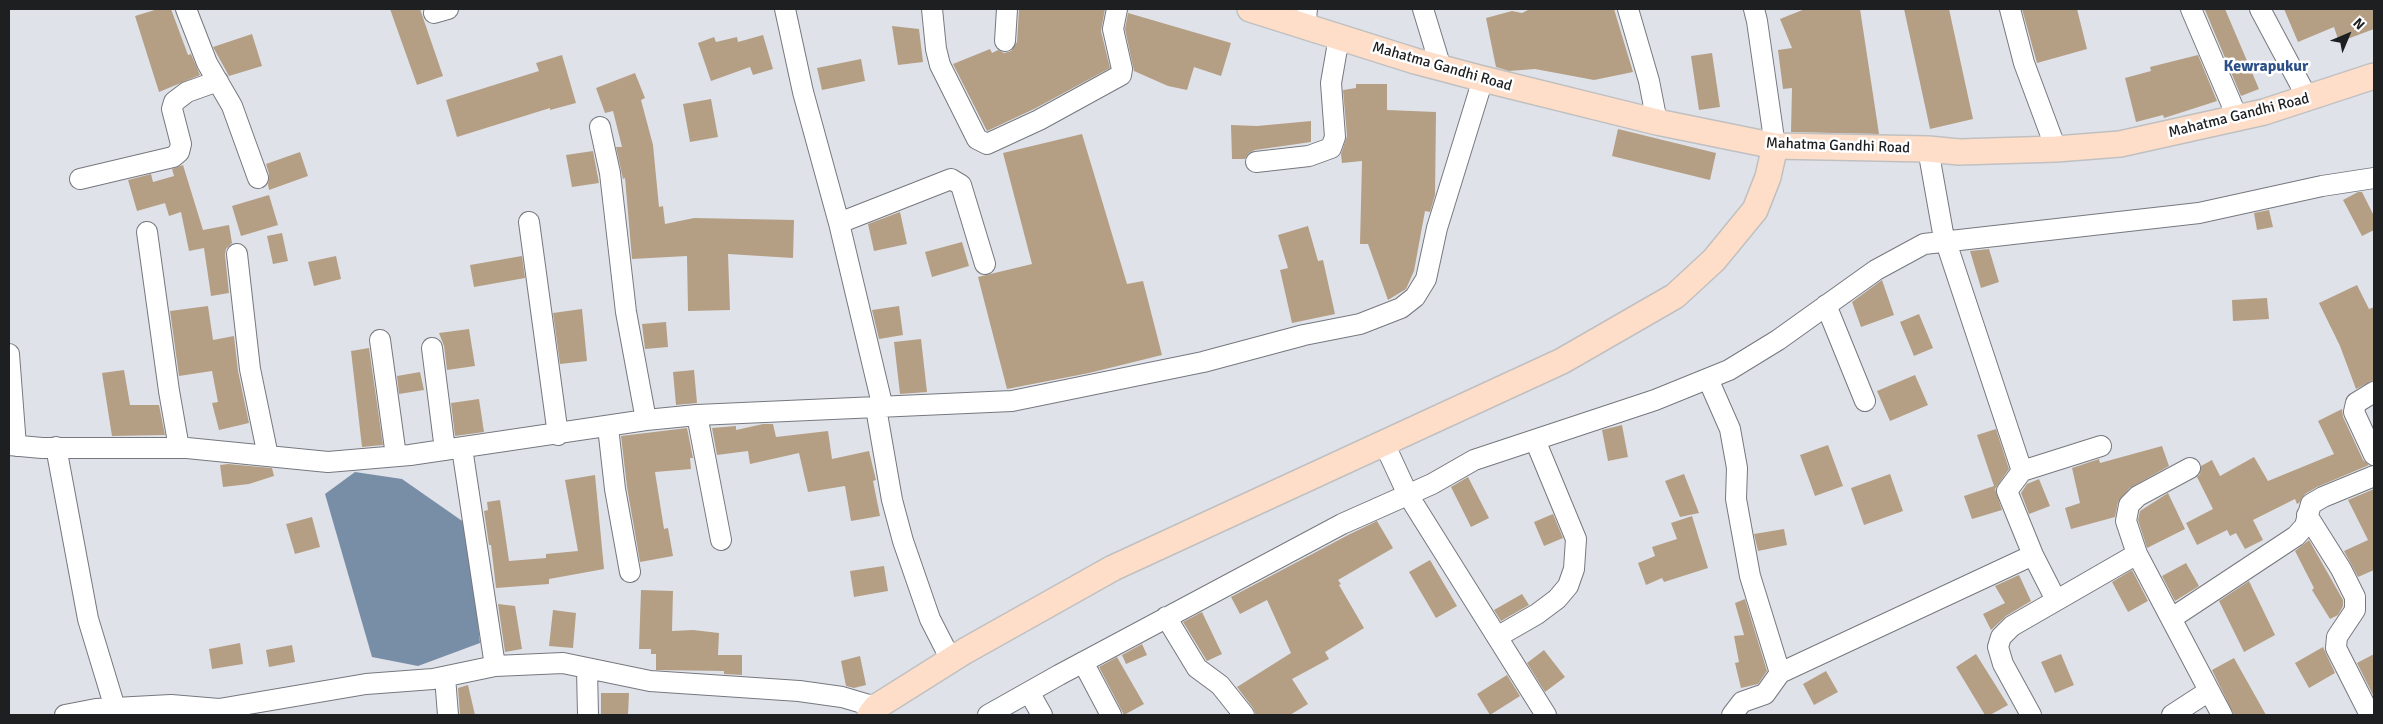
<!DOCTYPE html>
<style>
body{margin:0}
#map{position:relative;width:2383px;height:724px;overflow:hidden;background:#e0e2ea;font-family:Signika,sans-serif}
canvas{display:block}
.frame{position:absolute;inset:0;border:10px solid #1e1f21;pointer-events:none}
.north{position:absolute;left:2323px;top:10px;width:50px;height:50px;-webkit-text-stroke:4px #fff;paint-order:stroke;rotate:45deg;font-size:14px;font-weight:700;line-height:20px;text-align:center;color:#1e1f21}
.north::after{content:'';display:block;margin:auto;width:18px;height:22px;background:#1e1f21;clip-path:polygon(50% 0,100% 100%,50% 72%,0 100%)}
</style>
<div id="map">
<canvas width="2383" height="724"></canvas>
<div class="frame"></div>
<div class="north">N</div>
</div>
<script>
const context = document.querySelector('canvas').getContext('2d');
context.lineJoin = 'round';
function paint(path, color) { context.fillStyle = color; context.fill(path, 'evenodd'); }
const toPath = rows => new Path2D(rows.map(r => 'M' + r).join(''));
function stroke(path, color, width, dash) { context.strokeStyle = color; context.lineWidth = width; context.lineCap = dash ? 'butt' : 'round'; context.setLineDash(dash || []); context.stroke(path); }
function write(font, color, halo, rows, align = 'center') {
  context.font = font + ' Signika,sans-serif'; context.lineWidth = 5; context.setLineDash([]); context.textBaseline = 'middle'; context.strokeStyle = halo; context.fillStyle = color; for (const [text, x, y, turn = 0] of rows) {
    context.save(); context.translate(x, y); context.rotate((+turn || 0) * Math.PI / 180); context.textAlign = isNaN(turn) ? turn : align; if (halo) context.strokeText(text, 0, 0); context.fillText(text, 0, 0); context.restore();
  }
}
paint(toPath([
 [355,472,402,479,468,525,480,643,418,666,372,657,325,494]
]), '#788ea7');
paint(toPath([
 [158,9,171,9,188,55,191,54,200,75,159,92,135,16],
 [390,9,420,9,443,76,417,85],
 [1019,9,1105,9,1101,31,1110,68,1034,109,987,131,953,64,990,49,992,53,998,50,1004,53,1011,51,1017,42],
 [1530,9,1614,9,1633,72,1594,80,1535,69,1509,71,1496,67,1486,18,1512,11,1522,13],
 [1805,9,1860,9,1879,134,1791,132,1792,88,1783,89,1778,50,1792,48,1780,19],
 [1904,9,1949,9,1973,119,1930,129],
 [2022,9,2077,9,2087,49,2037,63],
 [2209,9,2225,9,2259,89,2241,96,2205,10],
 [2284,9,2374,9,2374,29,2339,42,2334,27,2298,42],
 [1128,13,1231,43,1221,76,1194,67,1187,90,1168,86,1134,71,1125,29],
 [892,26,919,29,923,62,898,65],
 [252,34,262,66,229,76,213,47],
 [763,35,773,69,753,75,750,67,711,81,698,43,714,37,716,42,737,37,738,42],
 [1712,53,1720,107,1699,110,1691,56],
 [562,55,576,103,550,110,550,108,457,137,446,100,539,71,536,63],
 [2198,55,2217,101,2164,118,2163,115,2136,122,2125,78,2151,71,2150,67],
 [861,59,865,81,822,90,817,68],
 [635,73,645,98,641,100,653,145,659,207,663,206,665,224,694,218,794,220,793,258,728,254,730,310,688,311,687,256,632,259,625,178,623,179,616,147,622,147,613,111,605,113,596,88],
 [1356,84,1387,84,1387,110,1436,112,1435,195,1430,212,1425,211,1414,271,1406,289,1388,300,1368,244,1360,244,1362,161,1342,163,1341,154,1347,136,1343,90,1356,88],
 [711,99,718,137,690,142,683,104],
 [1311,121,1311,142,1255,150,1249,153,1245,159,1232,159,1231,125,1257,126],
 [1618,129,1716,153,1710,180,1612,156],
 [1082,134,1127,284,1143,281,1162,355,1089,373,1007,389,978,277,1032,264,1003,153],
 [593,151,599,183,572,187,566,155],
 [300,152,308,176,269,190,268,185,269,174,266,164],
 [183,165,203,230,229,225,232,243,226,249,225,255,229,293,211,296,204,248,189,251,181,212,169,216,165,203,137,211,128,180,151,174,153,182,174,176,172,169],
 [2358,192,2362,192,2374,216,2374,230,2362,236,2343,200],
 [269,195,278,225,241,236,232,206],
 [2269,210,2273,227,2257,230,2254,213],
 [900,212,907,244,874,251,868,224],
 [1308,226,1318,261,1323,260,1335,314,1292,323,1280,270,1288,268,1278,235],
 [282,233,288,261,273,264,267,236],
 [962,242,969,266,932,277,925,252],
 [1989,249,1999,282,1981,288,1970,251],
 [336,256,341,279,314,286,308,262],
 [522,256,525,278,474,287,470,265],
 [1882,280,1894,315,1861,327,1852,302],
 [2357,285,2369,309,2374,307,2374,380,2356,389,2340,346,2319,303],
 [2267,298,2269,319,2233,321,2232,300],
 [208,306,213,340,234,336,238,371,249,423,219,430,212,403,218,402,212,371,179,376,170,311],
 [899,306,903,335,879,339,872,310],
 [582,309,587,361,560,364,553,313],
 [1919,314,1933,348,1914,356,1900,322],
 [666,322,668,347,645,349,642,324],
 [469,329,475,366,447,370,444,346,439,333],
 [921,339,927,392,900,394,894,342],
 [369,348,383,445,362,447,351,351],
 [124,370,130,405,159,405,165,435,112,436,102,373],
 [694,370,697,403,676,405,673,372],
 [420,372,424,390,399,394,397,376],
 [1915,375,1928,405,1890,421,1877,391],
 [479,399,484,432,455,436,451,403],
 [2342,409,2343,417,2363,460,2369,465,2317,487,2305,494,2299,503,2297,504,2295,499,2253,520,2263,540,2245,549,2236,533,2230,536,2227,530,2197,545,2186,523,2213,509,2197,477,2200,474,2201,466,2212,460,2220,476,2254,457,2268,481,2334,454,2318,421],
 [763,424,773,424,776,437,828,431,832,459,869,451,876,480,873,481,880,516,851,521,845,486,808,492,799,453,750,464,748,451,717,455,712,428,736,426,736,430],
 [1622,425,1628,457,1608,461,1602,430],
 [687,428,693,458,690,458,691,469,655,472,664,529,668,528,673,556,640,562,627,487,621,436],
 [1996,429,2009,469,1995,489,2002,510,1972,519,1964,496,1994,486,1977,435],
 [1828,445,1843,486,1815,496,1800,455],
 [2162,446,2169,466,2130,488,2118,502,2115,517,2071,529,2065,508,2080,503,2072,468,2099,459,2100,463],
 [228,464,272,468,274,476,249,484,223,487,220,465],
 [1684,474,1699,513,1680,517,1665,481],
 [1890,474,1903,511,1864,525,1851,488],
 [595,475,604,569,549,579,549,584,496,588,491,545,489,545,484,511,488,510,487,502,500,500,509,561,546,558,546,554,578,551,565,480],
 [1468,477,1489,518,1471,527,1451,487],
 [2039,479,2050,506,2029,514,2021,493,2027,484],
 [2374,489,2374,570,2358,577,2344,551,2368,540,2348,500],
 [2168,493,2185,529,2147,548,2138,520,2140,511],
 [1553,514,1563,538,1544,546,1534,522],
 [1692,516,1708,568,1664,582,1662,578,1646,585,1638,563,1655,556,1652,547,1677,539,1671,523],
 [312,517,320,547,295,554,286,524],
 [1377,521,1393,548,1338,580,1341,584,1339,585,1364,628,1325,652,1329,659,1292,679,1308,704,1290,715,1256,715,1253,708,1237,687,1291,653,1267,600,1240,614,1231,597,1350,534],
 [1784,529,1787,545,1758,551,1754,534],
 [2309,540,2343,600,2343,606,2338,615,2330,619,2312,590,2314,588,2295,551],
 [1430,560,1457,606,1436,618,1409,572],
 [2186,563,2199,586,2175,601,2162,576],
 [884,566,888,591,854,597,850,571],
 [2132,570,2148,601,2128,612,2112,582],
 [2019,575,2031,601,2006,616,1991,630,1983,614,2005,603,1995,586],
 [2249,581,2275,635,2244,652,2219,601],
 [641,590,673,591,672,631,693,630,719,633,718,655,742,655,742,675,724,674,724,671,656,670,656,654,651,654,651,649,639,649],
 [1522,594,1529,605,1501,621,1494,610],
 [1745,599,1767,671,1758,684,1741,688,1735,663,1739,662,1734,636,1744,635,1735,603],
 [498,604,515,606,522,649,505,652],
 [553,610,576,613,573,648,549,646],
 [1202,612,1222,654,1207,661,1183,622],
 [240,643,243,664,212,669,209,649],
 [1142,644,1147,655,1126,664,1122,655],
 [292,645,295,662,269,667,266,650],
 [2323,647,2335,673,2309,688,2295,663],
 [1544,650,1565,677,1545,692,1527,663],
 [1976,654,2008,705,1990,715,1985,715,1956,667],
 [2061,654,2074,685,2055,693,2041,662],
 [2374,654,2374,697,2357,663],
 [860,656,866,685,854,688,846,686,841,661],
 [1117,657,1144,704,1124,715,1099,667],
 [2234,658,2266,715,2234,715,2212,670],
 [1826,671,1838,692,1814,705,1803,684],
 [1507,675,1520,696,1490,715,1477,694],
 [468,685,475,715,460,715,458,688],
 [601,693,629,693,628,715,601,715]
]), '#b49f84');
const minor = toPath([
 [186,9,207,63,232,106,258,178],
 [785,9,803,92,839,223,883,408],
 [932,9,936,49,940,65,977,139,987,144,1039,120,1121,75,1122,69,1113,29,1117,9],
 [1423,9,1441,68],
 [1628,9,1649,81,1657,122],
 [1754,9,1757,21,1775,146],
 [2010,9,2024,63,2056,149],
 [2191,9,2238,119],
 [2260,9,2308,99],
 [434,13,448,9],
 [1305,26,1307,9],
 [1005,41,1007,9],
 [600,127,610,173,626,312,646,420],
 [1928,149,1943,233,2022,471],
 [1256,162,1309,156,1331,148,1335,137,1331,83,1339,37],
 [80,179,173,157,179,152,181,144,172,109,174,102,187,92,218,81],
 [529,222,558,435],
 [839,223,951,179,961,185,985,264],
 [147,232,169,391,179,448],
 [237,254,250,369,268,456],
 [1826,305,1865,401],
 [380,340,396,456],
 [432,348,445,450],
 [9,354,16,446],
 [1708,379,1730,429,1737,468,1736,499,1750,576,1780,673,1765,694,1742,702,1732,715],
 [2374,392,2356,403,2354,412,2374,455],
 [876,408,892,500,903,541,930,619,951,660],
 [697,415,721,540],
 [608,427,615,489,630,572],
 [1384,443,1408,495,1546,715],
 [9,445,42,448,187,448,328,462,410,455,646,420,697,415,1012,401,1203,362,1304,335,1360,324,1401,308,1415,297,1426,279,1437,228,1483,79],
 [56,447,88,619,115,708],
 [462,448,495,666],
 [2190,468,2138,496,2129,505,2126,521,2137,554,2222,715],
 [2307,515,2341,569,2355,597,2355,610,2337,637,2336,648,2370,715],
 [2056,600,2033,555,2007,491,2022,471,2101,446],
 [1166,617,1197,668,1220,685,1244,715],
 [2172,618,2296,536,2305,526,2311,504,2323,497,2374,476],
 [1497,637,1537,614,1557,599,1568,586,1574,569,1576,539,1535,440],
 [1083,662,1111,715],
 [587,669,588,715],
 [1780,673,2033,555],
 [445,677,448,715],
 [1029,692,1042,715],
 [65,715,96,709,171,705,219,709,366,684,433,679,495,666,563,663,650,681,799,691,842,697,876,707],
 [988,715,1059,675,1342,524,1432,484,1474,460,1655,400,1729,370,1778,340,1876,270,1924,244,2199,213,2322,186,2374,178],
 [2031,715,2003,664,1998,647,2001,637,2012,626,2137,554],
 [2172,715,2209,691]
]);
const major = toPath([
 [1250,9,1415,61,1483,79,1657,122,1775,146,1928,149,1959,152,2056,149,2120,144,2264,112,2374,76],
 [870,715,876,707,965,651,1113,568,1562,361,1675,296,1714,260,1755,210,1768,177,1775,146]
]);
stroke(minor, '#76787f', 22);
stroke(major, '#c0c0c1', 28);
stroke(minor, '#fff', 20);
stroke(major, '#fedec8', 25);
write('15px', '#1e1f21', '#fff', [
 ["Mahatma Gandhi Road",1442,67,16],
 ["Mahatma Gandhi Road",2239,116,-14],
 ["Mahatma Gandhi Road",1838,146,2]
]);
write('bold 16px', '#2c4f86', '#fff', [
 ["Kewrapukur",2266,67]
]);
</script>
